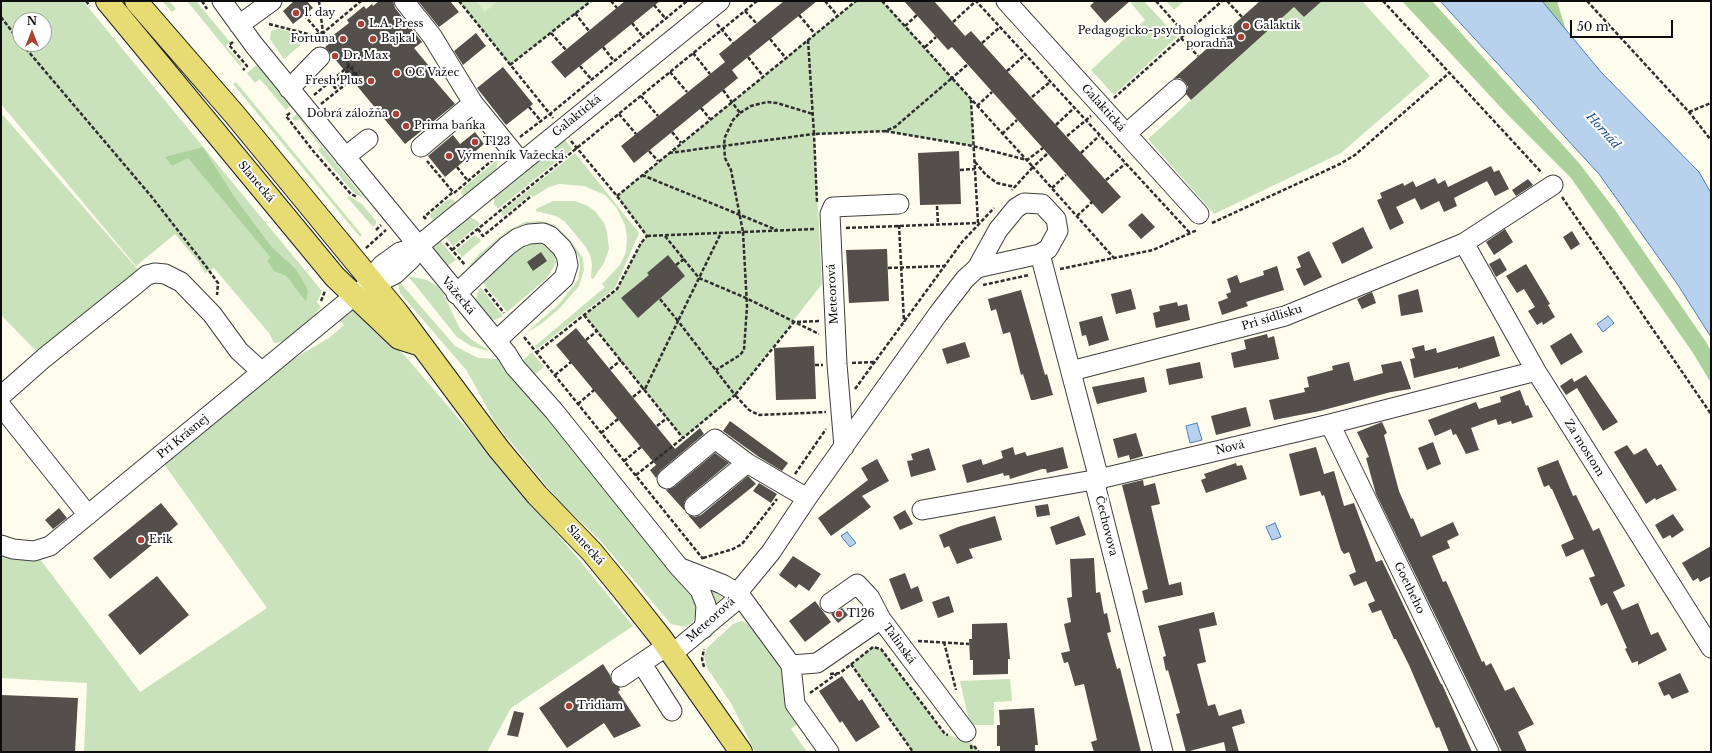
<!DOCTYPE html>
<meta charset="utf-8">
<style>
body{margin:0}
#map{position:relative;width:1712px;height:753px;overflow:hidden;background:#fdfced;font-family:"Libre Baskerville",serif}
canvas{display:block}
.frame{position:absolute;inset:0;border:2px solid #0c0c0c;pointer-events:none}
.north{position:absolute;left:12px;top:12px;width:40px;height:40px;box-sizing:border-box;background:#fff;border:1px solid #9e9e9e;border-radius:50%;rotate:0deg;font-size:11px;font-weight:700;line-height:16px;text-align:center;color:#0c0c0c}
.north::after{content:'';display:block;margin:auto;width:14px;height:18px;background:#a94236;clip-path:polygon(50% 0,100% 100%,50% 72%,0 100%)}
.scale{position:absolute;left:1570px;top:20px;width:103px;height:18px;box-sizing:border-box;border:2px solid #0c0c0c;border-top:0;padding-left:5px;font-size:12px;line-height:14px;white-space:nowrap;color:#0c0c0c;-webkit-text-stroke:3px #fff;paint-order:stroke}
</style>
<div id="map">
<canvas width="1712" height="753"></canvas>
<div class="frame"></div>
<div class="north">N</div>
<div class="scale">50 m</div>
</div>
<script>
const context = document.querySelector('canvas').getContext('2d');
context.lineJoin = 'round';
function paint(path, color) { context.fillStyle = color; context.fill(path, 'evenodd'); }
const toPath = rows => new Path2D(rows.map(r => 'M' + r).join(''));
function stroke(path, color, width, dash) { context.strokeStyle = color; context.lineWidth = width; context.lineCap = dash ? 'butt' : 'round'; context.setLineDash(dash || []); context.stroke(path); }
function write(font, color, halo, rows, align = 'center') {
  context.font = font + ' "Libre Baskerville",serif'; context.lineWidth = 4; context.setLineDash([]); context.textBaseline = 'middle'; context.strokeStyle = halo; context.fillStyle = color; for (const [text, x, y, turn = 0] of rows) {
    context.save(); context.translate(x, y); context.rotate((+turn || 0) * Math.PI / 180); context.textAlign = isNaN(turn) ? turn : align; if (halo) context.strokeText(text, 0, 0); context.fillText(text, 0, 0); context.restore();
  }
}
paint(toPath([
 [1,1,83,1,322,291,317,302,321,307,310,320,282,342,274,343,269,333,214,268,205,273,197,260,175,234,136,266,1,104],
 [20,20,44,20,44,44,20,44],
 [203,147,234,196,272,247,296,269,306,302,286,276,274,270,267,261,270,257,188,157],
 [118,1,126,1,339,254,337,256,222,117,151,41],
 [162,1,169,1,176,9,172,12],
 [187,1,196,1,230,42,226,46,242,64,240,66],
 [459,1,591,1,510,65],
 [856,1,882,1,971,99,973,146,885,131,814,134,822,284,735,395,683,438,584,315,617,289,641,243,647,237,617,196],
 [1133,1,1144,1,1177,37,1114,95,1091,70,1145,20,1131,3],
 [1166,1,1184,1,1174,10],
 [1322,1,1362,1,1430,76,1341,153,1214,214,1148,139,1294,7,1304,17],
 [277,29,280,29,310,37,284,59,270,39,271,31],
 [257,65,291,105,286,110,260,79,255,83,247,73],
 [236,82,362,235,360,237,233,84],
 [1,113,141,273,39,354,1,315],
 [297,114,325,150,366,200,353,192,318,150,321,147,299,119,295,121,292,118],
 [563,137,572,149,498,209,494,204,494,196],
 [575,153,639,233,615,288,537,349,535,346,605,287,602,284,620,265,626,252,627,237,625,225,616,207,605,195,584,186,559,184,549,187,533,197,530,195,504,216,501,212],
 [498,159,496,172,465,199,461,193,463,188],
 [349,196,362,204,376,221,376,224,373,227,347,197],
 [452,199,458,205,435,223,429,215,447,200],
 [553,201,575,201,586,205,595,211,604,223,607,232,609,249,604,263,593,279,591,278,592,264,590,255,585,246,565,222,556,216,536,211,536,209],
 [469,217,476,220,480,224,453,246,444,235],
 [541,221,555,225,570,240,583,258,584,270,579,286,559,309,541,324,526,333,559,304,578,280,580,266,579,258,568,241,554,227,547,224,524,225,512,231,473,266,469,266,478,255,507,231,525,222],
 [475,235,481,241,462,257,456,250],
 [439,239,456,260,445,267,434,252,434,245],
 [534,243,539,243,550,248,555,255,556,263,547,278,507,312,483,283,496,268,512,253,523,246],
 [408,276,427,280,437,286,444,295,460,329,472,340,487,349,488,351,471,346,457,337],
 [397,279,455,346,478,358,500,359,694,598,697,606,697,615,692,623,685,627,671,624,598,538,558,500,496,424,467,371,400,293],
 [480,287,503,316,495,320,488,318,476,303,476,298],
 [353,311,363,314,406,357,581,562,633,626,511,708,487,752,84,752,87,683,1,678,1,546,34,551,140,692,267,608,159,457,266,375,329,338,344,325,339,319,348,312],
 [532,352,544,367,533,376,521,362],
 [709,587,712,588,722,597,717,604,714,604],
 [742,621,750,625,776,654,801,721,791,729,807,752,755,752,731,703,707,668,704,656,707,648,733,624],
 [873,647,881,649,945,734,970,742,979,752,913,752,851,664],
 [1010,679,1012,701,994,702,994,725,970,725,960,681]
]), '#cae2bb');
paint(toPath([
 [1402,1,1432,1,1579,163,1615,210,1706,342,1711,351,1711,383,1693,353,1571,178,1505,112],
 [1536,1,1557,1,1568,37],
 [203,147,234,196,272,247,296,269,308,290,306,302,286,276,274,271,267,261,270,257,188,158,172,166,165,157]
]), '#add19d');
paint(toPath([
 [476,1,498,1,485,12]
]), '#dcebcc');
const water = toPath([
 [1440,1,1542,1,1601,72,1699,172,1711,193,1711,337,1676,282,1599,174,1440,1],
 [1608,316,1614,323,1603,332,1597,324,1608,316],
 [1197,423,1202,440,1190,443,1186,426,1197,423],
 [1275,523,1281,537,1272,540,1266,527,1275,523],
 [847,532,856,543,850,547,841,536,847,532]
]);
paint(water, '#b8d2ee');
stroke(water, '#497dbb', 1);
paint(toPath([
 [294,1,307,1,313,8,293,24,283,11],
 [379,1,393,1,395,8,422,42,414,48,434,72,430,75,455,104,405,144,325,47,333,41,331,37,349,23,347,20,364,6,366,9,372,4,373,6],
 [418,1,450,1,459,12,439,27],
 [625,1,660,1,565,78,551,62],
 [784,1,817,1,732,70,738,78,634,163,621,146,725,62,719,54],
 [904,1,934,1,965,36,971,31,1121,197,1102,214,952,47,948,50],
 [1095,1,1130,1,1105,23,1090,6],
 [1260,1,1322,1,1304,17,1294,7,1191,100,1186,94,1188,87,1185,82,1180,78,1173,79],
 [476,33,486,46,463,65,454,51],
 [503,67,533,104,506,125,477,88],
 [475,132,484,144,445,177,428,156,453,135,460,144],
 [959,151,961,204,920,205,918,153],
 [1491,166,1494,172,1499,170,1509,189,1495,196,1487,181,1454,198,1457,206,1444,212,1439,201,1421,210,1415,198,1396,207,1404,223,1390,230,1377,200,1382,198,1380,193,1403,183,1404,186,1413,181,1416,187,1435,178,1438,184,1445,180,1448,187],
 [1528,179,1533,185,1516,196,1512,190],
 [1142,213,1155,227,1141,239,1128,225],
 [1363,227,1373,248,1342,264,1332,243],
 [1505,229,1513,242,1494,255,1486,242],
 [1572,231,1580,244,1571,250,1563,237],
 [887,249,889,301,849,303,846,250],
 [1309,251,1322,277,1304,286,1296,269,1301,267,1297,257],
 [541,252,547,261,533,271,527,262],
 [668,255,685,276,638,318,621,298,649,275,647,273],
 [1500,258,1507,270,1496,277,1489,264],
 [1526,264,1550,304,1548,305,1555,317,1543,325,1542,322,1537,325,1528,311,1535,307,1524,289,1517,293,1506,276],
 [1277,266,1284,290,1246,302,1248,306,1222,315,1218,302,1228,298,1226,294,1231,292,1227,279,1237,275,1240,283,1264,275,1263,271],
 [1131,289,1136,309,1116,314,1111,294],
 [1418,289,1423,312,1401,316,1398,295],
 [1021,290,1045,375,1047,374,1053,395,1034,400,1031,400,1023,374,1021,375,1010,332,1003,334,996,309,991,311,988,299],
 [1372,292,1376,303,1362,309,1357,299],
 [1177,302,1178,306,1187,304,1190,320,1156,328,1153,313,1160,311,1159,306],
 [1102,316,1109,340,1089,346,1086,335,1082,336,1079,322],
 [576,328,675,449,700,428,704,434,660,471,656,478,650,470,656,465,556,345],
 [1571,333,1583,352,1561,365,1550,346],
 [1267,334,1268,338,1274,336,1279,359,1234,368,1231,353,1246,349,1244,340],
 [1494,336,1500,356,1458,369,1458,367,1414,378,1410,359,1415,358,1412,348,1424,345,1425,351,1436,348,1437,353],
 [965,342,970,357,947,364,942,349],
 [814,346,816,399,776,400,774,348],
 [1401,361,1411,389,1391,392,1320,411,1274,420,1269,400,1305,392,1304,388,1309,387,1307,377,1333,370,1332,366,1349,362,1354,381,1383,373,1381,365],
 [1200,362,1203,378,1169,385,1166,369],
 [1586,375,1618,422,1603,431,1577,388,1566,395,1560,386,1572,378,1574,382],
 [1144,377,1147,392,1097,404,1092,387],
 [1520,390,1526,406,1528,405,1533,417,1512,424,1511,421,1498,425,1496,419,1471,428,1479,450,1466,454,1456,434,1453,435,1451,429,1435,436,1428,420,1476,402,1479,409,1501,402,1500,397],
 [1246,407,1251,426,1216,435,1211,416],
 [730,421,788,463,782,471,759,457,723,431],
 [1382,422,1387,433,1384,435,1399,491,1411,519,1413,518,1421,537,1453,522,1459,535,1447,541,1450,548,1432,556,1443,582,1446,581,1482,662,1484,661,1486,666,1491,663,1505,691,1514,687,1534,724,1518,732,1527,752,1502,752,1376,494,1366,458,1369,457,1357,432],
 [1136,433,1143,456,1130,460,1129,455,1118,458,1113,439],
 [1433,442,1441,464,1427,470,1418,448],
 [1627,445,1634,455,1646,448,1657,466,1661,464,1677,490,1656,500,1655,498,1646,504,1614,452],
 [1013,447,1015,455,1025,452,1027,456,1063,447,1068,468,1047,473,1046,469,1042,469,1010,479,1009,475,1004,476,1003,473,967,483,962,465,981,459,983,465,1003,458,1001,451],
 [1316,447,1324,474,1334,471,1344,506,1354,503,1376,562,1382,560,1441,684,1442,684,1472,752,1449,752,1439,727,1436,728,1409,665,1396,639,1394,639,1381,610,1372,613,1368,604,1375,601,1366,581,1354,586,1349,575,1356,572,1349,552,1344,554,1341,550,1324,495,1322,496,1320,491,1300,496,1289,454],
 [929,448,936,470,911,477,907,461,913,460,911,454],
 [715,453,729,463,687,498,684,502,684,510,666,490,674,487],
 [877,459,889,481,862,496,871,507,831,536,818,518,868,480,861,468],
 [1558,460,1573,496,1576,495,1593,531,1599,528,1625,586,1613,592,1622,610,1638,603,1651,635,1658,632,1667,650,1638,665,1638,661,1632,663,1625,649,1627,648,1607,603,1601,606,1589,578,1595,576,1583,549,1566,557,1561,545,1574,539,1552,489,1551,489,1549,485,1544,487,1537,468],
 [1236,463,1237,466,1242,465,1247,479,1206,493,1201,480,1206,478,1204,474],
 [748,476,756,484,700,529,688,515,695,517,701,515],
 [1143,480,1144,486,1155,483,1160,504,1151,506,1169,585,1181,582,1183,595,1145,603,1142,591,1148,589,1122,485],
 [759,483,777,494,771,503,753,491],
 [161,503,178,524,159,541,158,540,110,579,93,558],
 [1048,504,1050,515,1037,517,1035,506],
 [59,508,67,518,53,529,45,520],
 [905,510,913,524,900,530,893,517],
 [1673,514,1684,530,1672,538,1670,535,1663,539,1655,525],
 [995,516,1002,540,969,549,973,558,957,564,949,546,944,548,939,535,958,527],
 [1079,516,1086,535,1056,545,1050,527],
 [1711,546,1711,576,1700,582,1698,578,1693,581,1682,563],
 [793,556,821,574,809,591,799,584,796,588,779,575],
 [1094,558,1096,593,1100,592,1104,614,1107,613,1111,632,1107,633,1117,669,1120,668,1141,752,1094,752,1091,742,1097,740,1084,684,1075,686,1068,662,1064,663,1061,653,1070,651,1064,624,1071,622,1067,598,1072,597,1070,559],
 [905,573,911,589,918,586,923,601,901,610,889,579],
 [157,576,189,615,140,655,108,615],
 [949,596,954,612,938,618,932,602],
 [815,601,831,622,805,642,789,621],
 [842,608,848,615,838,623,831,614],
 [1214,612,1217,625,1199,629,1206,662,1197,664,1208,706,1215,704,1219,716,1241,709,1245,723,1232,727,1239,752,1226,752,1224,742,1186,752,1176,714,1180,713,1168,670,1166,671,1163,657,1166,656,1158,626],
 [1007,623,1010,659,1008,659,1008,674,973,675,973,660,970,660,969,639,972,639,972,624],
 [603,664,610,675,612,683,619,687,620,690,618,692,641,726,614,738,604,723,567,748,539,708],
 [1680,673,1689,692,1672,699,1669,694,1664,696,1658,683],
 [842,676,859,701,862,699,880,727,856,742,842,721,840,723,819,691],
 [1,695,78,698,75,752,1,752],
 [1034,708,1038,745,1035,745,1035,752,1000,752,1000,746,997,746,997,725,1000,725,999,710],
 [514,711,524,713,518,737,507,735]
]), '#534f4a');
const minor = toPath([
 [222,1,254,45,507,354,515,367,554,411,678,566,700,590,706,605,705,622,703,629],
 [404,1,432,36,473,103,521,162],
 [1006,1,1199,214],
 [239,25,272,1],
 [289,89,320,57],
 [1126,134,1177,89],
 [421,147,473,103],
 [345,157,368,139],
 [1464,243,1536,371,1711,648],
 [1040,254,1099,479,1096,488,1163,752],
 [373,282,376,272,382,265,400,252,417,247,720,1],
 [456,294,507,246,518,238,529,234,543,233,550,236,562,248,566,255,568,265,564,278,496,341],
 [1071,371,1285,316,1464,243,1553,185],
 [1,396,44,358,135,285,147,275,155,273,165,274,181,282,212,314,239,351,262,372],
 [1,406,88,515],
 [1330,424,1489,752],
 [844,447,837,364,830,214,833,207,899,204],
 [667,479,715,439,747,463],
 [694,506,747,463,807,498],
 [922,510,1099,479,1330,424,1536,371],
 [1,545,13,549,34,551,50,546,354,296,373,282,383,280,395,274,411,259,417,247],
 [681,568,722,584,739,594,791,665,795,704,829,752],
 [830,603,857,584,870,598,881,619],
 [672,654,732,604,743,586,771,552,807,498,938,314,965,279,977,268,1040,254,1048,249,1058,231,1056,219,1042,204,1024,203,1016,208,998,230,977,268],
 [642,664,672,711],
 [791,665,817,663,881,619,966,732],
 [621,677,667,646]
]);
const major = toPath([
 [107,1,335,277,399,338,421,345],
 [136,1,235,115,397,312,498,448,537,495,592,552,623,590,661,638,741,752]
]);
stroke(minor, '#3f3f3f', 21);
stroke(major, '#1d1d1d', 24);
stroke(toPath([
 [86,1,90,6],
 [202,1,207,9],
 [319,1,323,33,331,43],
 [459,1,550,114,687,1],
 [611,1,617,8],
 [825,1,837,15],
 [882,1,952,78,967,65],
 [1156,1,1185,34],
 [1227,1,1242,17],
 [1383,1,1542,173],
 [1587,1,1689,112,1711,140],
 [654,5,666,19],
 [745,11,757,24],
 [575,13,589,31],
 [304,15,318,31,322,33],
 [799,15,815,34],
 [1,17,20,42],
 [953,22,976,1,1190,233],
 [632,23,643,37],
 [269,24,312,35,323,33,361,1],
 [717,24,733,43],
 [905,26,917,15],
 [551,33,566,50],
 [1181,38,1198,56],
 [770,39,785,57],
 [808,40,814,134,885,131,895,127,952,78,1033,167,1012,190],
 [233,42,229,45,247,66,243,70],
 [982,43,1000,27],
 [22,44,151,196,205,265,218,283,217,295],
 [603,47,614,61],
 [925,47,936,37],
 [693,53,710,74],
 [748,57,763,76],
 [347,63,359,78],
 [510,65,591,1],
 [580,66,592,80],
 [1007,71,1025,55],
 [670,72,687,92],
 [358,79,354,75,360,71],
 [723,90,740,113,733,120,725,137,724,145,725,158,731,170,743,232,815,229],
 [314,95,349,66],
 [641,96,658,116],
 [1032,97,1050,82],
 [1114,98,1222,1],
 [321,104,357,75],
 [977,106,992,92],
 [529,107,541,121],
 [701,108,710,119],
 [1689,112,1711,103],
 [290,113,286,116,314,152,351,194,357,197],
 [740,113,751,106,767,102,777,103,813,114],
 [619,114,636,134],
 [1056,125,1074,108],
 [885,131,973,146,1027,160,1043,148],
 [672,132,681,143],
 [1002,134,1017,120],
 [1067,136,1091,116],
 [520,137,550,114,553,118],
 [649,151,658,161],
 [669,153,814,134,817,202],
 [1081,153,1099,136],
 [1047,154,1033,167,1114,258],
 [975,162,986,175,997,183,1015,187],
 [457,167,468,181],
 [960,170,975,169],
 [642,175,777,230],
 [1106,180,1125,164],
 [1052,188,1066,175],
 [454,193,496,157],
 [617,196,856,1],
 [1562,197,1711,414],
 [937,206,938,224],
 [1077,216,1092,202],
 [426,219,424,217,453,192,427,161],
 [1212,223,1340,164,1355,155,1449,73],
 [899,225,904,322],
 [846,228,978,223,971,100],
 [478,229,483,236,530,197],
 [376,230,381,225],
 [647,236,743,232,747,306,744,350,740,355,716,370],
 [665,236,699,278,746,298,819,334],
 [446,243,465,265],
 [366,248,386,230],
 [452,250,757,1],
 [676,265,684,259],
 [888,268,944,266],
 [1060,269,1153,250,1197,230],
 [983,285,1029,275],
 [485,289,504,313],
 [660,299,678,321,721,233],
 [321,301,325,291],
 [584,315,683,438,735,395,678,321,645,389],
 [819,321,794,322,735,395,749,410,759,415,826,412],
 [524,337,703,559],
 [586,340,597,331],
 [536,353,617,289,641,243,647,236,617,196,571,141],
 [852,363,875,362],
 [815,365,823,365],
 [610,369,621,360],
 [555,375,571,362],
 [855,389,962,242,994,208],
 [633,397,644,388],
 [578,404,594,390],
 [657,426,667,418],
 [601,433,618,419],
 [624,461,641,447],
 [795,474,826,429],
 [636,475,683,438],
 [703,558,733,549,742,544,777,499],
 [918,641,969,644],
 [944,642,956,690],
 [851,664,913,752],
 [704,667,702,659,704,649],
 [830,674,840,673,873,647,881,649,945,734,948,735],
 [810,693,838,673],
 [971,745,972,752],
 [974,746,979,752]
]), '#2e2e2e', 2.5, [4, 2]);
stroke(minor, '#fff', 19);
stroke(major, '#e6dc73', 22);
stroke(toPath([
 [355,72,335,88,332,84,355,65]
]), '#2e2e2e', 2.5, [4, 2]);
for (const [x, y, r, color] of [
 [296,13,4,"#a94236"],
 [361,24,4,"#a94236"],
 [1246,26,4,"#a94236"],
 [1241,37,4,"#a94236"],
 [343,39,4,"#a94236"],
 [373,39,4,"#a94236"],
 [335,56,4,"#a94236"],
 [397,73,4,"#a94236"],
 [371,81,4,"#a94236"],
 [396,114,4,"#a94236"],
 [406,126,4,"#a94236"],
 [475,142,4,"#a94236"],
 [449,156,4,"#a94236"],
 [141,540,4,"#a94236"],
 [839,614,4,"#a94236"],
 [569,706,4,"#a94236"]
]) { const dot = new Path2D(); dot.arc(x, y, r, 0, 2 * Math.PI); context.fillStyle = color; context.fill(dot); stroke(dot, '#fff', 1.5); }
write('11px', '#0c0c0c', '#fff', [
 ["1. day",304,13],
 ["L.A. Press",369,24],
 ["Galaktik",1254,26],
 ["Pedagogicko-psychologická",1233,31,"right"],
 ["poradňa",1233,44,"right"],
 ["Fortuna",335,39,"right"],
 ["Bajkal",381,39],
 ["Dr. Max",343,56],
 ["OC Važec",405,73],
 ["Fresh Plus",363,81,"right"],
 ["Dobrá záložňa",388,114,"right"],
 ["Prima banka",414,126],
 ["T123",483,142],
 ["Výmenník Važecká",457,156],
 ["Erik",149,540],
 ["T126",847,614],
 ["Tridiam",577,706]
], 'left');
write('11px', '#0c0c0c', '#fff', [
 ["Galaktická",1103,108,48],
 ["Galaktická",577,116,-39],
 ["Slanecká",256,182,50],
 ["Meteorová",833,294,-93],
 ["Važecká",458,296,50],
 ["Pri sídlisku",1272,318,-17],
 ["Pri Krásnej",183,437,-39],
 ["Nová",1230,448,-13],
 ["Za mostom",1584,448,58],
 ["Čechovova",1106,526,76],
 ["Slanecká",585,545,48],
 ["Goetheho",1409,588,64],
 ["Meteorová",711,620,-42],
 ["Talinská",899,644,54]
]);
write('italic 12px', '#26518d', '#fff', [
 ["Hornád",1603,131,48]
]);
</script>
